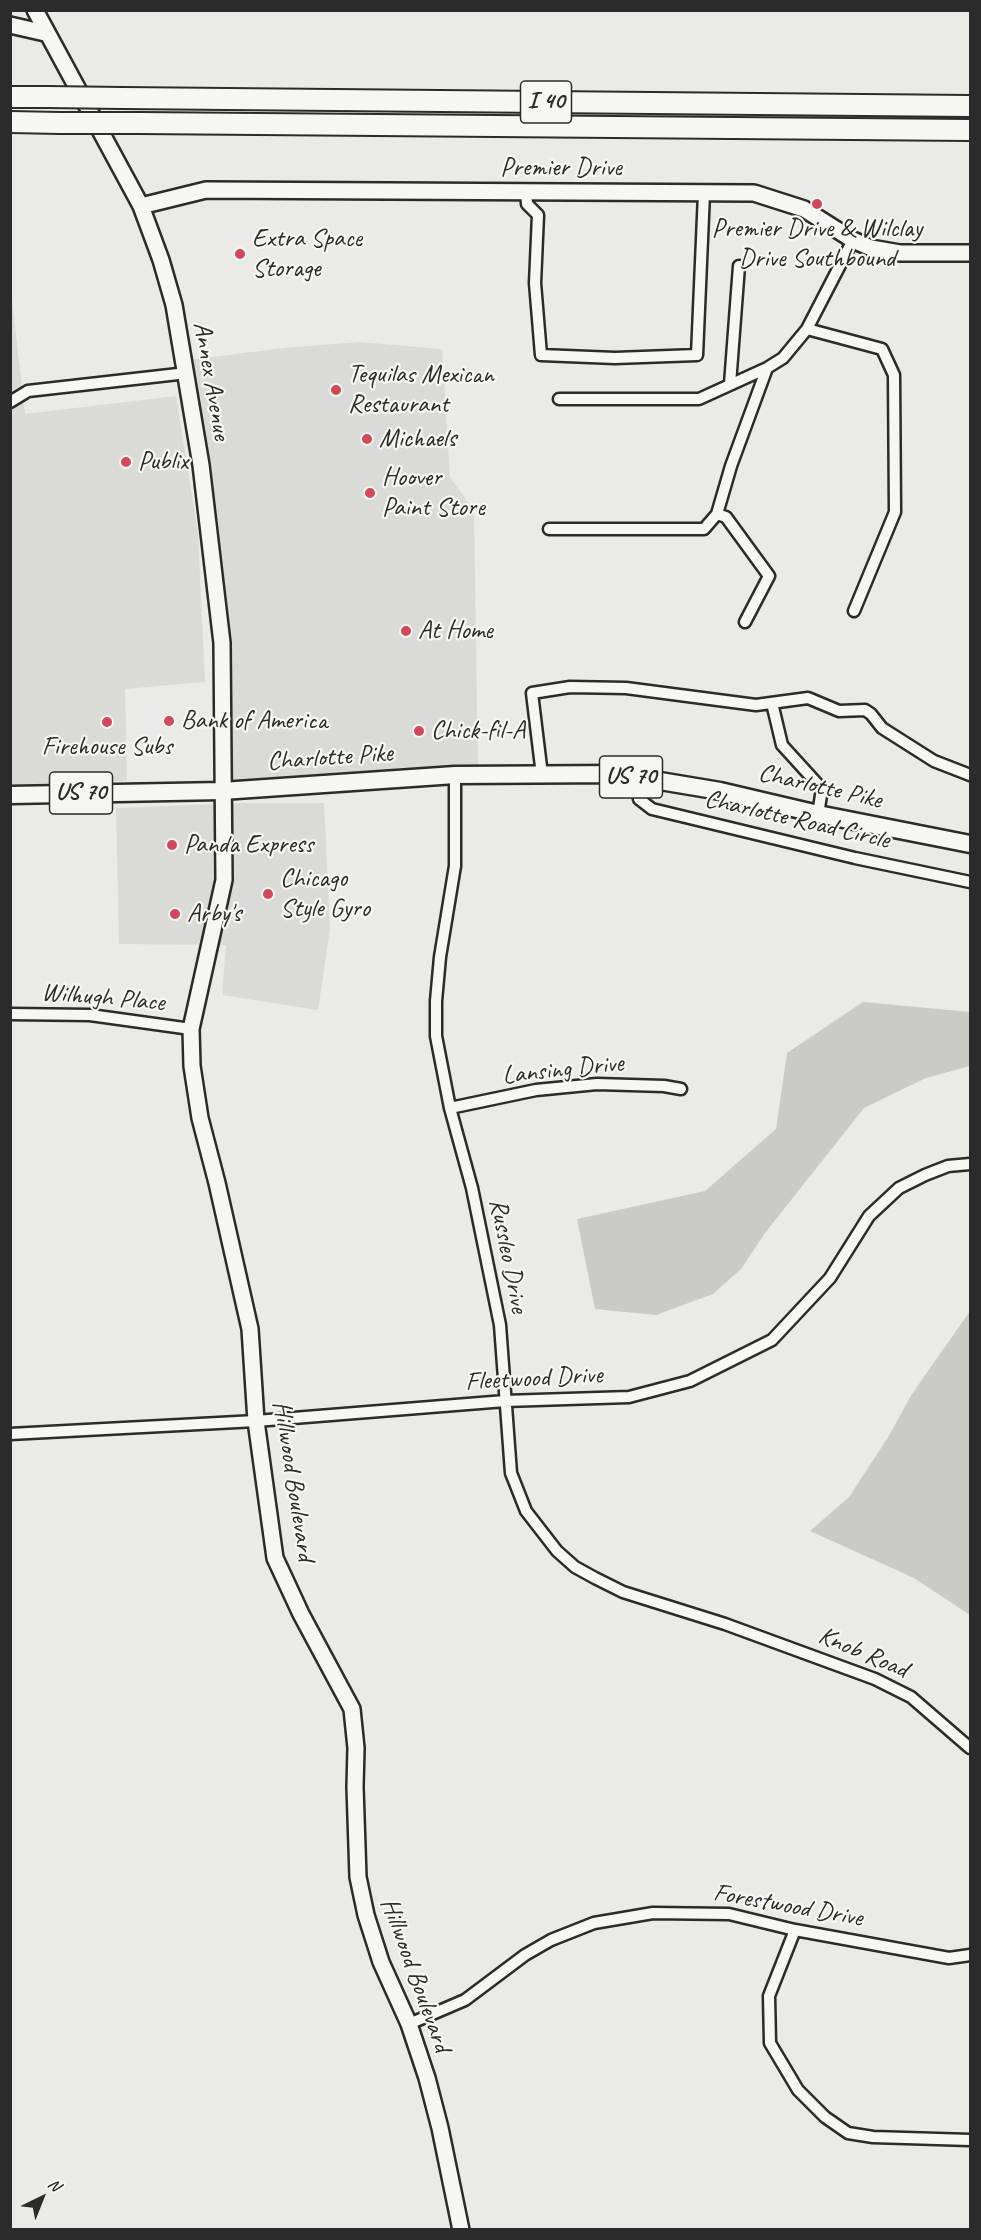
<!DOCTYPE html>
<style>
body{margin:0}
#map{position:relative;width:981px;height:2240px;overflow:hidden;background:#eaeae6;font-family:Caveat,sans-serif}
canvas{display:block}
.frame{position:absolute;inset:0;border:12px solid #2b2b2b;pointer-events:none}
.north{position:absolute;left:12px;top:2168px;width:60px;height:60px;-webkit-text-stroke:4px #f6f6f2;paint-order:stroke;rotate:43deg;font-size:16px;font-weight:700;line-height:24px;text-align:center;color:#2b2b2b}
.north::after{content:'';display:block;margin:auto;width:21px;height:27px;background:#2b2b2b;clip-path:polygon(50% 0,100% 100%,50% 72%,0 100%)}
</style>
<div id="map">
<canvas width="981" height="2240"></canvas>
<div class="frame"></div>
<div class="north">N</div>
</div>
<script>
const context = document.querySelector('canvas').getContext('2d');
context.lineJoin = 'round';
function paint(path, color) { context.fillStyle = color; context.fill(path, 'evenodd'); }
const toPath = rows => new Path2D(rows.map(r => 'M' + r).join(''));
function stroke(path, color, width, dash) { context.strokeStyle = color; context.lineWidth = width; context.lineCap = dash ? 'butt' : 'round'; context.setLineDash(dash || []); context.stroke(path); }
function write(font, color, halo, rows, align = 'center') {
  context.font = font + ' Caveat,sans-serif'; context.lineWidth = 4.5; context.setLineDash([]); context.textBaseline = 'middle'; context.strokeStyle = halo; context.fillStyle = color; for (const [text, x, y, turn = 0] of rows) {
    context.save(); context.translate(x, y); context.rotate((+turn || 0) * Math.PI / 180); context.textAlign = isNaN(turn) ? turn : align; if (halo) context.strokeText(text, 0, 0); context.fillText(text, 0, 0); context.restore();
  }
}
paint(toPath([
 [10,282,25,414,176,396,198,533,205,682,125,689,127,781,11,785],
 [359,342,442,349,450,477,474,511,478,769,230,782,189,360,284,348],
 [247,803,324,803,330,929,318,1010,222,995,226,945,119,944,116,808]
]), '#dadad6');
paint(toPath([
 [863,1002,970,1012,970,1066,926,1078,864,1108,765,1233,741,1269,713,1294,656,1315,595,1309,577,1219,705,1191,776,1129,787,1053],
 [970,1311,970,1615,914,1578,810,1531,849,1497,887,1439,912,1394]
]), '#cacac7');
const street = toPath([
 [526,192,527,204,538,215,535,283,541,355,615,358,697,355,704,193],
 [807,329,882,349,894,375,895,512,854,611],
 [730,384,739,266],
 [559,399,699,399,767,368],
 [10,402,28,391,187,373],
 [717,514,726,517,769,576,745,622],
 [549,529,704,529,717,514,731,466,767,368,783,358,807,329,853,240],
 [772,703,782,745,822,789,818,814],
 [455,775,455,866,440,957,436,1001,436,1036,450,1108,472,1188,500,1325,511,1473,526,1511,557,1551,575,1567,595,1578,623,1592,725,1624,875,1679,911,1697,970,1748],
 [542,775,532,693,570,687,626,688,756,705,808,698,839,711,865,710,871,714,882,728,934,761,970,775],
 [636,777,639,799,652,809,855,858,970,882],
 [10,1014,90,1015,191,1029],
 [450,1108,536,1090,597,1084,664,1086,681,1089],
 [10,1434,256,1421,505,1401,629,1397,690,1381,772,1340,830,1278,869,1216,899,1188,925,1175,948,1166,970,1164],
 [795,1930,769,1996,770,2043,798,2090,825,2117,848,2133,873,2137,970,2140],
 [409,2024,465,2000,525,1955,551,1940,594,1923,653,1913,729,1914,795,1930,949,1958,970,1955]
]);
const secondary = toPath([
 [35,10,141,206,161,260,174,305,201,465,222,643,224,880,191,1029,192,1066,200,1118,217,1183,250,1329,256,1421,275,1558,301,1614,352,1709,356,1748,355,1787,358,1877,366,1915,381,1962,409,2024,427,2078,440,2128,461,2230],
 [10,25,45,33],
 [141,206,206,190,754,193,804,209,853,240,871,248,900,253,970,253]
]);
const primary = toPath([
 [10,795,222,791,455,775,618,774,720,791,818,814,970,844]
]);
const highway = toPath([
 [10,97,47,97],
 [122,98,970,106],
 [10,122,60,123],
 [139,123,970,130]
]);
stroke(street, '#2b2b2b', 15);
stroke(secondary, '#2b2b2b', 20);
stroke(primary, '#2b2b2b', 21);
stroke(highway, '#2b2b2b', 24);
stroke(street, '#f6f6f2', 10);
stroke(secondary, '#f6f6f2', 15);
stroke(primary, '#f6f6f2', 16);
stroke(highway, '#f6f6f2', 20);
const highwayBridge = toPath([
 [47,97,122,98],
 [60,123,139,123]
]);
stroke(highwayBridge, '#2b2b2b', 24, []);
stroke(highwayBridge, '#f6f6f2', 20);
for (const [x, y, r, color] of [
 [817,204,6,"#d1495b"],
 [240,254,6,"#d1495b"],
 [336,390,6,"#d1495b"],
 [367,439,6,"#d1495b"],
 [126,462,6,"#d1495b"],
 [370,493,6,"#d1495b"],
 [406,631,6,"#d1495b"],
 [169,721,6,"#d1495b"],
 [107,722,6,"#d1495b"],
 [419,731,6,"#d1495b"],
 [172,845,6,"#d1495b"],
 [268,894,6,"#d1495b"],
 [175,914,6,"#d1495b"]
]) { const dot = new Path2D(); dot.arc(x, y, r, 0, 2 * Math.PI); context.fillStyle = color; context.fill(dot); stroke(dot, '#f6f6f2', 2); }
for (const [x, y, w] of [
 [546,102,51],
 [631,777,63],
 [81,793,63]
]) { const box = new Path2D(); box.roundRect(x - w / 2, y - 21, w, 42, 4.5); context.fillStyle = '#f6f6f2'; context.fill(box); stroke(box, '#2b2b2b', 1.5); }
write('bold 24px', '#2b2b2b', null, [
 ["I 40",546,102],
 ["US 70",631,777],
 ["US 70",81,793]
]);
write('26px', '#2b2b2b', '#f6f6f2', [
 ["Premier Drive",561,168],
 ["Annex Avenue",211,381,80],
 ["Charlotte Pike",330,758,-4],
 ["Charlotte Pike",820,787,13],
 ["Charlotte Road Circle",797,820,13],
 ["Wilhugh Place",103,998,5],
 ["Lansing Drive",563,1070,-6],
 ["Russleo Drive",508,1256,79],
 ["Fleetwood Drive",534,1379,-3],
 ["Hillwood Boulevard",293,1481,81],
 ["Knob Road",863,1653,23],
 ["Forestwood Drive",788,1906,10],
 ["Hillwood Boulevard",415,1975,70]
]);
write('26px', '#2b2b2b', '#f6f6f2', [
 ["Premier Drive & Wilclay",817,229,"center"],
 ["Drive Southbound",817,259,"center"],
 ["Extra Space",252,239],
 ["Storage",252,269],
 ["Tequilas Mexican",348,375],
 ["Restaurant",348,405],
 ["Michaels",379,439],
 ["Publix",138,462],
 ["Hoover",382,478],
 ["Paint Store",382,508],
 ["At Home",418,631],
 ["Bank of America",181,721],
 ["Chick-fil-A",431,731],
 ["Firehouse Subs",107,747,"center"],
 ["Panda Express",184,845],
 ["Chicago",280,879],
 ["Style Gyro",280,909],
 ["Arby's",187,914]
], 'left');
</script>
